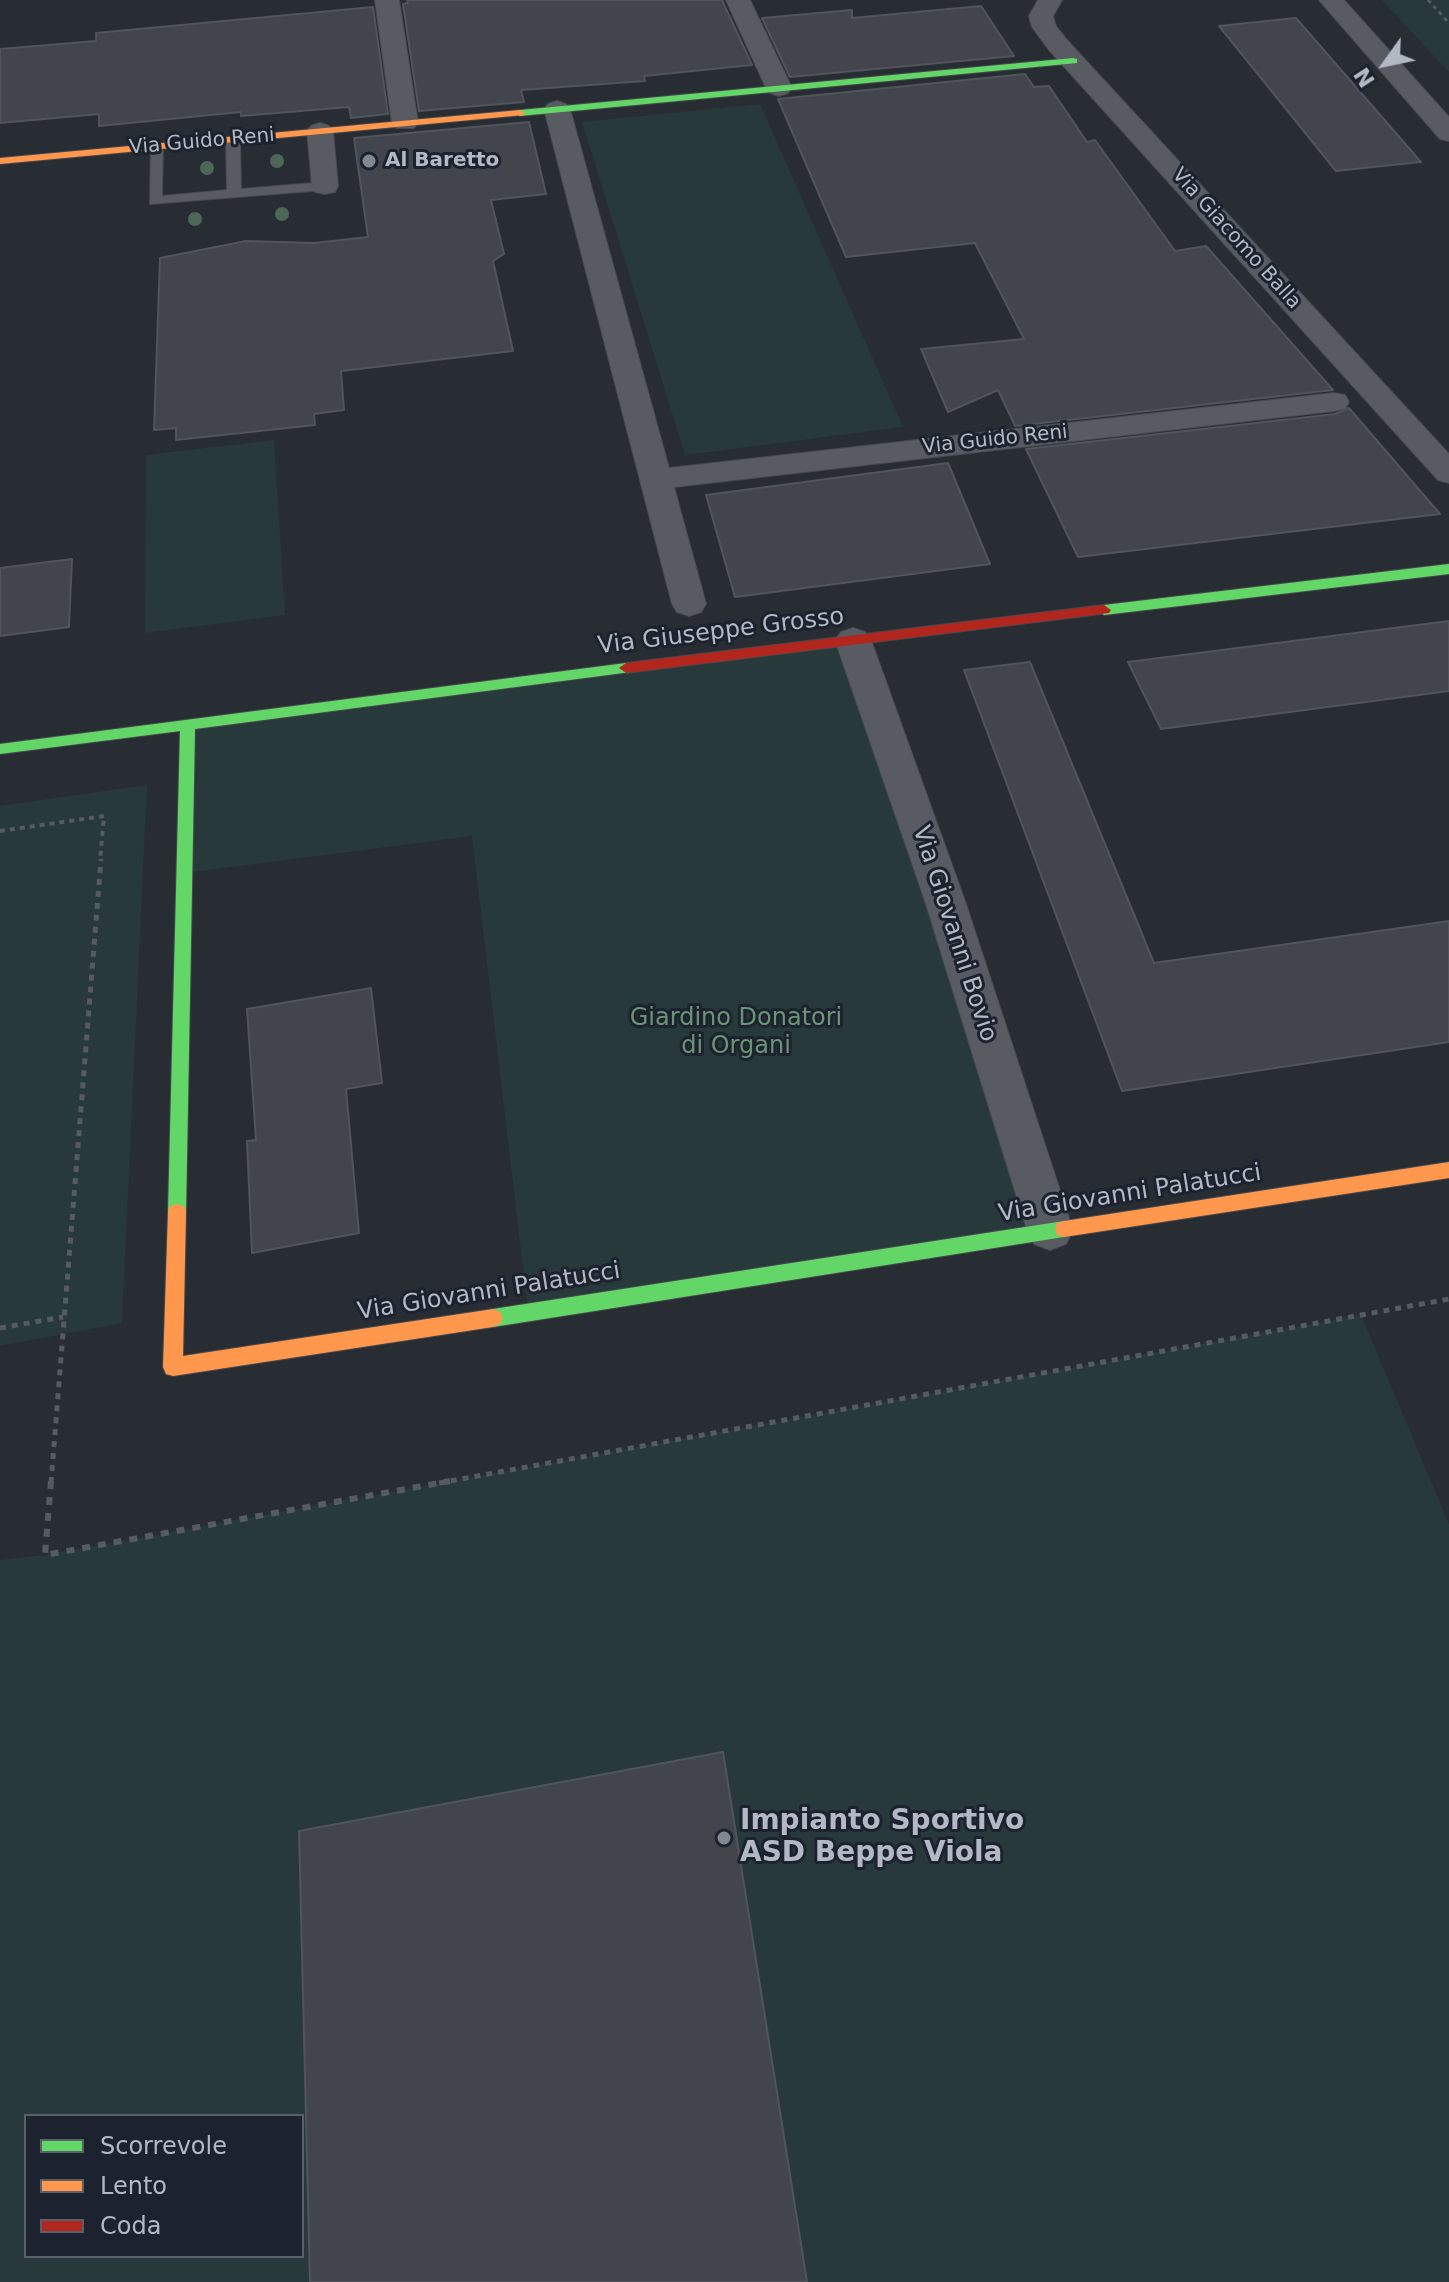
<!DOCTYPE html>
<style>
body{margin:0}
#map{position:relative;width:1449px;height:2282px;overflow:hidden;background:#282d33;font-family:"DejaVu Sans",sans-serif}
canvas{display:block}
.legend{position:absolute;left:24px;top:2114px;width:280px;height:144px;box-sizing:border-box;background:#1c232e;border:2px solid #585f6a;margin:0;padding:10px 14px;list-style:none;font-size:24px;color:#b2b9c5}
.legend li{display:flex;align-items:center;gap:16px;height:40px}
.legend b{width:40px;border:2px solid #585f6a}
.north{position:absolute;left:1345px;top:24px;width:80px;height:80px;-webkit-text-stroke:6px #1c232e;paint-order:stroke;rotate:237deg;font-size:22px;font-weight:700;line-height:32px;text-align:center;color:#b2b9c5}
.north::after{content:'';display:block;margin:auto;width:28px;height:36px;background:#b2b9c5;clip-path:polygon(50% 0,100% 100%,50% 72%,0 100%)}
</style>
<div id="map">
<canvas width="1449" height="2282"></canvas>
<ul class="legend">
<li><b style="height:10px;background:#63d668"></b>Scorrevole</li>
<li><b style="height:10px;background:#ff974d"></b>Lento</li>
<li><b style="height:10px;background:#b3261e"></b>Coda</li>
</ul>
<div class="north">N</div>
</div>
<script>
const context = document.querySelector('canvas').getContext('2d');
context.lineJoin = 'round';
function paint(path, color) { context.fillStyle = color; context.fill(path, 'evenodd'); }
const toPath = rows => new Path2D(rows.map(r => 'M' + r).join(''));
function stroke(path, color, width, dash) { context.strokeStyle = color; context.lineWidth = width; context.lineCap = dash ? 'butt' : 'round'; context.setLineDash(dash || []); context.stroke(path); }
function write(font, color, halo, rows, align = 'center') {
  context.font = font + ' "DejaVu Sans",sans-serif'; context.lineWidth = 6; context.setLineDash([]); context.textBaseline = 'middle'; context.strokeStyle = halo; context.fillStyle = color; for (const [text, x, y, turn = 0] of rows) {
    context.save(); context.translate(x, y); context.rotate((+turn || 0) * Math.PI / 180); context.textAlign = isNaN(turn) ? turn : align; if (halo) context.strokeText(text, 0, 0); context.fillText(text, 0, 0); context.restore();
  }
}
paint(toPath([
 [1382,0,1449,0,1449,72],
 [760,104,903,427,685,455,582,122],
 [274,440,285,615,145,633,146,455],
 [853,638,1049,1228,528,1310,472,836,185,873,188,725],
 [147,785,122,1323,0,1346,0,806],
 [1361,1315,1449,1524,1449,2282,0,2282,0,1560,45,1555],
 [26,2116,302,2116,302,2256,26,2256]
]), '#28393b');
const building = toPath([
 [407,0,722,0,752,65,644,76,645,81,521,90,524,102,419,111,403,4,408,3,407,0],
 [981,6,1014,56,790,77,762,18,852,10,852,18,981,6],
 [373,7,388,114,351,118,349,107,241,116,241,112,99,126,99,114,0,123,0,49,96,41,96,33,373,7],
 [1296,18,1421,162,1336,171,1219,26,1296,18],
 [1025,74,1034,87,1049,86,1087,142,1095,140,1175,251,1206,246,1333,390,1015,426,998,390,948,412,921,349,1024,339,975,243,846,257,778,99,1025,74],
 [529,122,546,194,491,200,504,254,493,261,513,351,341,371,344,410,314,414,315,425,176,440,176,428,154,430,160,258,246,241,314,243,368,237,354,138,529,122],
 [1349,408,1440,514,1078,557,1026,449,1335,414,1349,408],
 [948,463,990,564,735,597,706,495,948,463],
 [72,559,69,627,0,636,0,568,72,559],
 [1449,621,1449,691,1161,729,1128,662,1449,621],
 [1030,662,1154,963,1449,921,1449,1042,1122,1091,964,670,1030,662],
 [371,988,382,1083,346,1089,359,1233,252,1253,247,1141,256,1140,247,1009,371,988],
 [723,1752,807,2282,310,2282,299,1831,723,1752]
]);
paint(building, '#42464c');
stroke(building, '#50545b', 2);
const lane = toPath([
 [233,135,240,139,241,189,325,182,332,186,325,190,150,204,151,143,161,143,163,146,162,196,227,190,226,139,233,135]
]);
const street = toPath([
 [375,0,399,0,418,123,414,128,396,128,392,123,375,0],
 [726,0,750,0,792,88,788,93,779,96,770,93,766,88,726,0],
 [1038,0,1062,0,1053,16,1056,26,1067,40,1449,454,1449,483,1438,480,1049,50,1032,27,1029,16,1038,0],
 [1319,0,1344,0,1449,117,1449,141,1440,139,1319,0],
 [557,101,566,104,570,109,669,468,1334,393,1345,395,1349,402,1345,409,1334,411,674,487,706,604,701,612,689,616,677,612,672,604,544,109,548,104,557,101],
 [320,123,329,126,333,131,338,186,335,192,325,194,315,192,312,186,307,131,311,126,320,123],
 [853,628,865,632,871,640,965,901,1073,1230,1066,1244,1050,1250,1034,1244,1027,1230,925,901,835,640,841,632,853,628]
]);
const fast = toPath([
 [1073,58,1077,59,1077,63,520,116,515,113,520,110,1073,58],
 [1449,564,1449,574,1104,615,1097,610,1104,605,1449,564],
 [626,663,631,664,631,672,195,729,186,1212,184,1218,177,1220,170,1218,168,1212,180,731,0,754,0,744,626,663],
 [1064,1221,1071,1223,1073,1229,1071,1235,1064,1237,493,1327,486,1324,483,1318,486,1312,493,1309,1064,1221]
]);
const slow = toPath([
 [520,110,525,113,524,115,0,164,0,158,520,110],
 [1449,1162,1449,1178,1064,1237,1057,1235,1055,1229,1057,1223,1064,1221,1449,1162],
 [177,1204,184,1206,186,1212,183,1356,493,1309,500,1312,503,1318,500,1324,493,1327,173,1376,166,1374,163,1367,168,1212,170,1206,177,1204]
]);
const jam = toPath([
 [1104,605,1111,610,1109,613,626,673,619,668,626,663,1104,605]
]);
stroke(lane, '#46494e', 2);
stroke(street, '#46494e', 2);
stroke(fast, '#46494e', 2);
stroke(slow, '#46494e', 2);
stroke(jam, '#46494e', 2);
stroke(toPath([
 [1428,0,1449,23]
]), '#565b5f', 3, [4, 4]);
stroke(toPath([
 [0,831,104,816,100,861]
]), '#565b5f', 4, [5, 5]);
stroke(toPath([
 [0,1328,63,1317],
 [51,1483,101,859],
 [439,1483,1449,1299]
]), '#565b5f', 5, [6, 6]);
stroke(toPath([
 [51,1481,45,1555,450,1481]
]), '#565b5f', 6, [8, 8]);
paint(lane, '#585b62');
paint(street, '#585b62');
paint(fast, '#63d668');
paint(slow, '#ff974d');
paint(jam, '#b3261e');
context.fillStyle = '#4c6657';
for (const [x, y] of [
 [277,161],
 [207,168],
 [282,214],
 [195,219]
]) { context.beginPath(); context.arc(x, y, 7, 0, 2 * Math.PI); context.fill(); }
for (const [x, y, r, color] of [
 [369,161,8,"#828892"],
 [724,1838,8,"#828892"]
]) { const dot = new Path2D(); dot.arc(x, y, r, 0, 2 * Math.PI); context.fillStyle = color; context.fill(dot); stroke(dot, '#1c232e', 3); }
write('20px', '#b2b9c5', '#1c232e', [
 ["Via Guido Reni",202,142,-5],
 ["Via Giacomo Balla",1236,239,48],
 ["Via Guido Reni",995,440,-6]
]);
write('bold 20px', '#b2b9c5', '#1c232e', [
 ["Al Baretto",385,161]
], 'left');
write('24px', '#b2b9c5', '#1c232e', [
 ["Via Giuseppe Grosso",721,632,-7],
 ["Via Giovanni Bovio",954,934,72],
 ["Via Giovanni Palatucci",1130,1194,-9],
 ["Via Giovanni Palatucci",489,1292,-9]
]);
write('24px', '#6a9475', '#1c232e', [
 ["Giardino Donatori",736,1019],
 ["di Organi",736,1047]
]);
write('bold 28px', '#b2b9c5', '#1c232e', [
 ["Impianto Sportivo",740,1822],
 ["ASD Beppe Viola",740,1854]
], 'left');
</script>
